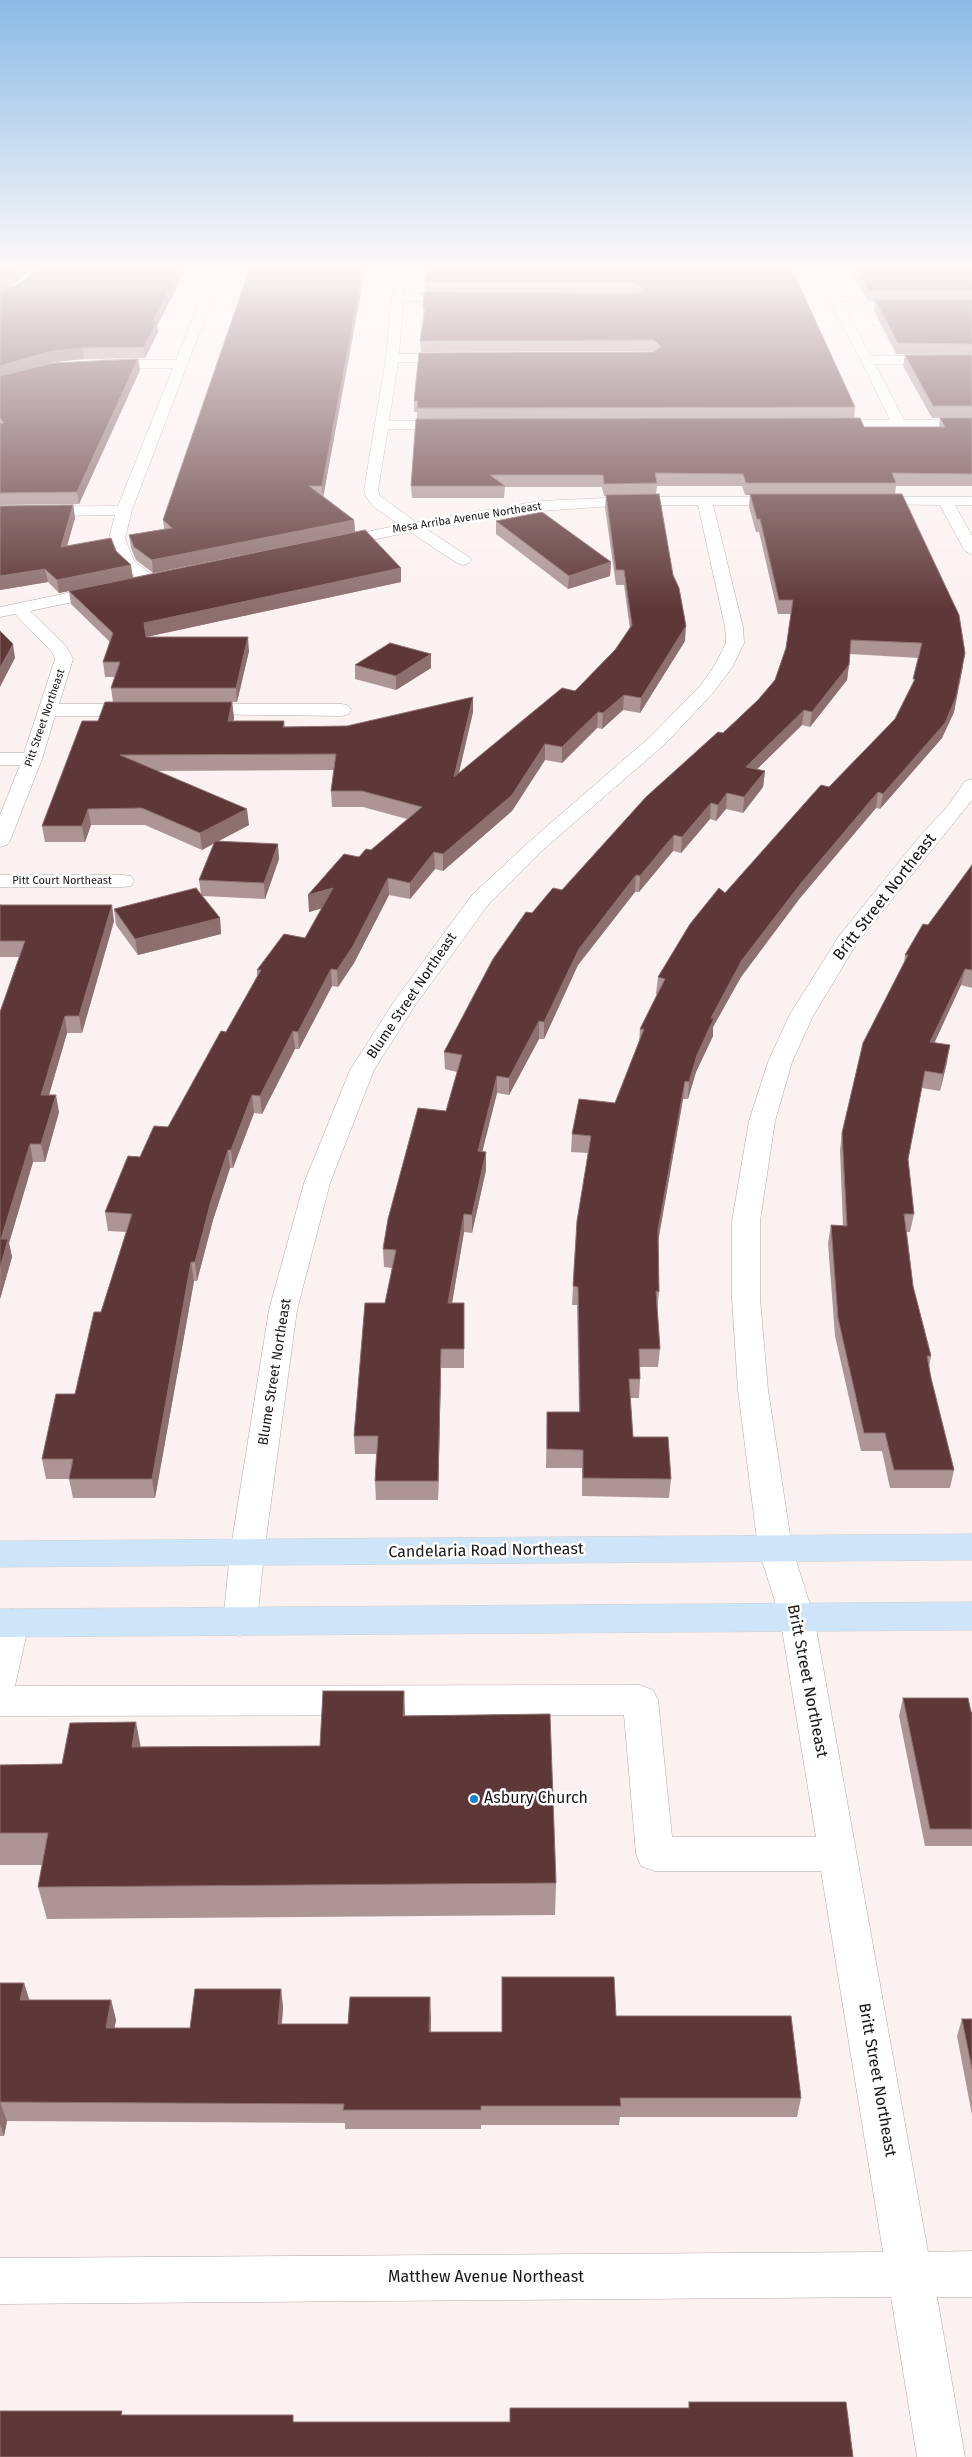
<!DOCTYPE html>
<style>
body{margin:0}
canvas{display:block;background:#fcf1f1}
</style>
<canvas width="972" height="2457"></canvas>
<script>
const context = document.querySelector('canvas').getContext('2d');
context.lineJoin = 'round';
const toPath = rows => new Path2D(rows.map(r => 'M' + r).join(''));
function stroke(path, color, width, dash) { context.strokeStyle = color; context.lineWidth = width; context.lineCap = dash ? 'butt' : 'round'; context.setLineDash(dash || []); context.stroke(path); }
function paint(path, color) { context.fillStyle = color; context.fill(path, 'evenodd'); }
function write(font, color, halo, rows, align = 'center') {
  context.font = font + ' "Fira Sans",sans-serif'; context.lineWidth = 5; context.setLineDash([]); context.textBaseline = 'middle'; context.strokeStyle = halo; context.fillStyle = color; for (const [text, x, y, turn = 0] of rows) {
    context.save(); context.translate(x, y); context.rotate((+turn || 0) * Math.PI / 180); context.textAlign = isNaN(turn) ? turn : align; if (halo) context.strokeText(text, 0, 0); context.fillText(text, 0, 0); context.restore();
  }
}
const minor = toPath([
 [214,265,225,265,132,510,125,538,134,561,156,578,158,581,156,584,144,584,119,563,109,538,115,515,0,517,0,507,118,506,173,368,102,368,96,364,102,360,176,360,214,265],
 [395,265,405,265,403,294,460,295,466,298,460,301,403,301,399,354,455,354,461,358,455,362,398,362,389,421,454,421,461,425,454,429,388,429,378,490,380,496,416,522,540,501,627,497,785,497,792,501,785,505,713,505,743,627,744,643,733,666,713,693,664,745,545,848,488,905,414,1007,374,1070,330,1183,297,1310,264,1553,257,1622,252,1632,240,1636,228,1632,223,1622,230,1553,269,1310,304,1183,350,1070,395,1000,472,895,531,840,650,737,701,685,715,665,726,643,725,627,698,505,627,505,540,511,426,529,469,557,471,560,469,563,463,565,457,563,410,532,334,548,328,546,326,543,328,540,400,525,374,507,366,497,364,490,386,358,395,265],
 [809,265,820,265,841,303,972,303,972,309,845,309,871,356,972,356,972,364,875,364,904,420,972,420,972,428,820,427,818,424,825,420,890,420,861,360,809,265],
 [868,497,972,497,972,505,955,505,972,536,972,555,964,550,940,505,863,504,861,501,868,497],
 [106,585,112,586,114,590,112,594,30,611,66,646,73,659,59,704,138,704,145,706,147,710,145,714,138,716,55,716,42,759,10,841,7,845,0,847,0,815,20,765,0,765,0,753,24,753,55,659,52,652,15,614,0,617,0,607,106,585],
 [196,704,342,704,349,706,351,710,349,714,342,716,189,714,187,710,189,706,196,704],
 [972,779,972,800,857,943,813,1016,792,1062,775,1121,760,1221,760,1299,768,1390,792,1548,814,1617,928,2252,972,2251,972,2297,937,2297,965,2457,917,2457,891,2297,0,2304,0,2258,883,2252,821,1871,655,1871,641,1866,636,1854,624,1715,0,1716,0,1613,12,1609,24,1613,29,1623,15,1686,640,1685,653,1690,658,1700,672,1837,816,1837,780,1617,758,1548,738,1390,732,1299,732,1221,749,1121,768,1062,789,1016,839,936,919,837,947,807,965,781,972,779],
 [0,875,123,875,131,876,134,881,131,886,123,887,0,887,0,875]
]);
const major = toPath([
 [972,1534,972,1560,0,1567,0,1541,972,1534],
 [972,1602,972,1630,0,1637,0,1609,972,1602]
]);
stroke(minor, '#b1a7a7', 1);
stroke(major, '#d1d0d0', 1);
paint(minor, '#fff');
paint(major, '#cee4f8');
paint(toPath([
 [0,265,11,287,4,291,178,285,157,326,158,332,145,358,84,359,54,362,45,365,140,370,79,504,0,505],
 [366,265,323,496,354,520,355,532,153,573,136,560,131,548,129,535,164,529,163,520],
 [790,265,855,407,854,418,864,427,939,427,940,418,932,418,903,366,905,355,972,355,972,486,896,486,895,494,963,667,954,712,942,738,880,809,876,808,800,898,741,977,713,1027,713,1036,696,1072,688,1099,683,1099,658,1240,659,1292,657,1310,660,1349,658,1367,640,1367,640,1379,639,1398,630,1398,633,1437,671,1479,669,1498,582,1496,582,1468,546,1468,547,1412,579,1412,577,1305,572,1305,573,1286,588,1153,571,1152,572,1134,615,1103,639,1042,640,1029,657,994,656,994,658,977,725,893,829,787,895,719,913,684,919,658,850,654,847,680,810,727,802,725,757,769,765,771,763,787,743,813,726,809,716,821,710,819,681,853,673,851,639,892,635,892,578,965,544,1039,539,1039,509,1095,497,1093,482,1151,486,1170,472,1233,464,1232,452,1303,464,1303,464,1368,441,1368,438,1500,376,1500,375,1481,376,1454,355,1454,354,1436,385,1303,392,1268,384,1267,383,1249,446,1111,457,1072,445,1069,444,1052,532,913,562,890,723,733,758,700,775,680,786,648,791,614,778,614,759,532,756,532,749,507,750,495,745,495,742,486,657,486,656,494,685,641,640,713,623,710,602,729,597,728,562,763,545,760,512,811,443,871,435,869,410,899,389,895,354,963,338,987,332,986,299,1049,295,1049,262,1114,254,1113,233,1168,230,1168,213,1220,197,1281,194,1281,155,1498,73,1498,69,1479,46,1479,42,1459,75,1394,101,1312,126,1232,108,1231,105,1212,140,1157,168,1127,226,1032,257,977,257,970,305,938,322,908,309,912,359,857,371,850,407,819,363,807,332,807,331,791,334,770,157,771,249,825,218,841,279,859,265,899,202,896,220,918,221,934,138,955,116,925,114,909,201,894,199,880,214,843,202,850,145,825,91,825,85,842,45,842,42,826,98,721,232,702,234,718,233,721,284,721,285,727,347,726,473,712,459,773,575,691,615,650,630,629,624,585,616,585,605,508,606,496,604,496,602,487,505,487,504,498,412,498,411,486,417,419,417,412,414,412,414,401,654,352,653,351,421,352,420,341,424,318,423,318,423,308,425,292,425,282],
 [848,265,972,265,972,355,896,354,874,311,875,301,868,301],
 [73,505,75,518,67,546,116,551,133,578,401,568,401,582,146,637,249,651,237,702,113,702,111,688,115,677,105,677,103,662,110,642,71,604,69,591,59,593,48,582,0,590,0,506],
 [496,521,611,562,610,576,568,589,496,534],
 [355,665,431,668,396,690,355,679],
 [972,865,972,988,961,985,934,1043,947,1062,940,1091,922,1088,908,1160,914,1214,910,1232,907,1232,913,1286,931,1356,929,1367,931,1378,954,1470,950,1488,890,1488,882,1451,861,1451,835,1336,828,1243,831,1225,843,1226,840,1150,842,1133,904,964,905,955,928,925],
 [0,905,114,921,82,1033,67,1033,49,1095,59,1112,45,1162,33,1162,9,1243,12,1257,0,1299,0,1012,19,957,0,957],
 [404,1691,405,1716,556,1883,555,1915,47,1919,38,1887,42,1865,0,1865,0,1765,62,1764,141,1747,320,1746],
 [903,1698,972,1712,972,1846,925,1846,899,1716],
 [0,1983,24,1983,29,2000,111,2000,116,2020,114,2028,190,2028,281,1989,283,2008,282,2024,348,2024,431,2016,431,2032,502,2032,616,2016,801,2098,797,2117,620,2117,619,2125,481,2125,481,2129,345,2129,345,2123,7,2121,4,2136,0,2136],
 [962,2019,972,2019,972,2115,957,2036]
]), '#ad9495');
paint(toPath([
 [23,265,35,265,11,287,0,293,0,282],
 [182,265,189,265,178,285,157,326,158,332,145,358,144,347,153,321],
 [364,265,366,265,323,498,322,486],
 [83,348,84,359,54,362,0,377,0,366,52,351],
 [138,359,140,370,79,504,77,492],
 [73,505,75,518,63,560,61,547],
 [354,520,355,532,153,573,152,560],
 [611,562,610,576,568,589,569,576],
 [131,565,133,578,59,593,57,580],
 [401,568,401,582,146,637,144,623],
 [45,569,48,582,0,590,0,576],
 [686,626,685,641,640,713,641,698],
 [248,637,249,651,237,702,236,688],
 [13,644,15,658,0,687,0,668],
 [965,653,954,712,942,738,880,809,883,794],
 [431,654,431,668,396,690,396,676],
 [849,665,847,680,810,727,812,712],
 [624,695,623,710,602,729,603,713],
 [473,697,473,712,454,793,454,777],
 [232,702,234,718,229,736,228,721],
 [804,710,802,725,744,782,746,767],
 [598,712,597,728,562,763,562,747],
 [545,744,545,760,512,811,443,871,443,854],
 [765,771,763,787,743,813,744,797],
 [878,792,876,808,800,898,741,977,713,1027,713,1036,696,1072,688,1099,689,1082,697,1055,711,1018,742,960,802,882],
 [727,793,726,809,716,821,718,805],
 [711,803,710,819,681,853,682,837],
 [88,809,91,825,85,842,82,826],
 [247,809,249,825,202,850,200,833],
 [674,835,673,851,639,892,640,876],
 [278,844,279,859,265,899,264,883],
 [434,852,435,869,410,899,410,883],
 [636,875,635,892,578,965,544,1039,544,1022,579,949],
 [388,878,389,895,354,963,338,987,337,970],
 [333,888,334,905,309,912,308,895],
 [112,905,114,921,82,1033,79,1016],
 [220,918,221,934,138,955,135,939],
 [331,969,332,986,299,1049,298,1032],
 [965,969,961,985,927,1059,930,1042],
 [65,1016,67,1033,44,1112,41,1095],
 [539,1021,539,1039,509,1095,509,1078],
 [293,1031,295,1049,262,1114,260,1096],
 [950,1045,947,1062,940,1091,943,1074],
 [497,1076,497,1093,478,1169,478,1151],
 [685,1081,683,1099,657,1248,658,1230],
 [56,1095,59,1112,45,1162,41,1144],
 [252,1095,254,1113,233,1168,231,1150],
 [30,1144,33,1162,9,1243,12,1257,0,1299,1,1239],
 [228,1150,230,1168,213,1220,197,1281,195,1262,211,1201],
 [486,1152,486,1170,472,1233,472,1215],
 [464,1214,464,1232,449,1321,448,1303],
 [191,1262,194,1281,155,1498,152,1479],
 [441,1349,441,1368,438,1500,438,1481],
 [404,1691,405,1723,403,1716],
 [136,1722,142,1754,132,1747],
 [24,1983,30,2002,20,2000],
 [281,1989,283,2008,280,2043,278,2024],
 [430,1997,431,2016,430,2051,429,2032],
 [111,2000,116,2020,111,2048,106,2028],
 [0,2102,7,2121,4,2136,0,2124]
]), '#8d6f70');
const building = toPath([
 [0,265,23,265,9,277,0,282,0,265],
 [42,265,182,265,153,321,157,321,144,347,83,348,52,351,0,366,0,293,19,284,42,265],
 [251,265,364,265,322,486,309,486,354,520,152,560,134,547,129,535,172,528,163,520,251,265],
 [427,265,790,265,855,407,417,408,418,401,414,401,419,353,654,352,661,347,654,340,420,341,425,308,423,308,424,292,636,293,644,289,636,283,425,282,427,265],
 [854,265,972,265,972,291,869,291,854,265],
 [875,300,972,300,972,344,898,343,875,300],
 [905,355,972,355,972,406,933,406,905,355],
 [138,359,77,492,0,493,0,423,4,423,0,418,0,376,53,363,138,359],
 [860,418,864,427,945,427,940,418,972,418,972,474,892,473,896,483,746,483,743,474,655,473,657,483,604,484,603,475,490,475,505,486,411,486,416,419,860,418],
 [659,494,673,575,679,588,686,626,641,698,624,695,603,713,598,712,562,747,545,744,512,795,443,854,434,852,410,883,388,878,353,946,337,970,331,969,298,1032,293,1031,260,1096,252,1095,231,1150,228,1150,211,1201,195,1262,191,1262,152,1479,69,1479,73,1459,42,1459,56,1394,75,1394,94,1312,101,1312,132,1214,105,1212,128,1156,140,1157,154,1126,168,1127,221,1031,226,1032,261,970,257,970,284,934,305,938,333,888,308,895,344,854,359,857,366,849,371,850,422,807,362,791,331,791,336,754,120,755,247,809,200,833,142,808,88,809,82,826,42,826,82,721,98,721,105,702,232,702,228,721,284,721,283,727,347,726,473,697,454,777,562,688,575,691,615,650,632,625,624,570,616,570,606,495,659,494],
 [750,494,902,494,959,615,965,653,956,697,945,723,883,794,878,792,802,882,742,960,711,1018,714,1018,697,1055,689,1082,685,1081,658,1230,659,1292,656,1291,660,1349,639,1349,640,1379,629,1379,633,1437,668,1437,671,1479,583,1478,583,1450,547,1449,547,1412,580,1412,578,1287,573,1286,577,1221,591,1136,572,1134,579,1099,615,1103,644,1029,640,1029,665,979,658,977,690,924,719,888,725,893,821,785,829,787,895,719,915,679,913,679,922,643,851,640,849,665,812,712,804,710,746,767,765,771,744,797,727,793,718,805,711,803,682,837,674,835,640,876,636,875,579,949,544,1022,539,1021,509,1078,497,1076,478,1151,486,1152,472,1215,464,1214,448,1303,464,1303,464,1349,441,1349,438,1481,375,1481,378,1436,354,1436,365,1303,385,1303,396,1250,383,1249,388,1219,418,1108,446,1111,462,1055,444,1052,493,959,526,912,532,913,553,888,562,890,646,797,718,732,723,733,758,700,775,680,786,648,793,600,779,600,760,519,757,519,750,494],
 [73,505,61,547,111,538,116,551,131,565,57,580,45,569,0,576,0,506,73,505],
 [542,512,611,562,569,576,496,521,542,512],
 [365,530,401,568,144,623,146,637,248,637,236,688,111,688,120,662,103,662,113,633,69,591,365,530],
 [0,631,13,644,0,668,0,631],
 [390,643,431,654,396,676,355,665,390,643],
 [215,841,278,844,264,883,199,880,215,841],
 [972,865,972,970,965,969,930,1042,950,1045,943,1074,925,1071,908,1159,914,1214,904,1214,913,1286,931,1356,927,1356,931,1378,954,1470,894,1470,885,1433,864,1433,838,1318,831,1225,847,1226,842,1133,863,1043,908,955,905,955,923,924,928,925,972,865],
 [196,888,220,918,135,939,114,909,196,888],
 [0,905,112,905,79,1016,65,1016,41,1095,56,1095,41,1144,30,1144,1,1239,8,1239,0,1268,0,1012,25,941,0,941,0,905],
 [323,1691,404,1691,403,1716,550,1714,556,1883,38,1887,48,1833,0,1833,0,1765,62,1764,70,1723,136,1722,132,1747,320,1746,323,1691],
 [903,1698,968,1698,971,1712,972,1712,972,1829,930,1829,903,1698],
 [502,1977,614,1977,616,2016,791,2016,801,2098,620,2098,621,2106,481,2106,481,2110,343,2110,344,2104,0,2102,0,2104,0,1983,24,1983,20,2000,111,2000,106,2028,190,2028,195,1989,281,1989,278,2024,348,2024,350,1997,430,1997,429,2032,502,2032,502,1977],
 [962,2019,972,2019,972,2069,962,2019],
 [689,2402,846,2402,853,2457,0,2457,0,2411,122,2411,121,2415,293,2415,293,2422,510,2422,510,2408,689,2408,689,2402]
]);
paint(building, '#5e3739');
stroke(building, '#8d6f70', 1);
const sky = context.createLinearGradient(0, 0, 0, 609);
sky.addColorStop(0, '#8bbae5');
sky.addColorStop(0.44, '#fef9f9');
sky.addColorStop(1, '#fef9f900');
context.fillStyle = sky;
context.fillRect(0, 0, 972, 609);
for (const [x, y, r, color] of [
 [474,1799,5,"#1980cb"]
]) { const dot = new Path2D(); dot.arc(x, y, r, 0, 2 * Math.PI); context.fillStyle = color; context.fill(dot); stroke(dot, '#fff', 2); }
write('11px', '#191515', '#fff', [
 ["Mesa Arriba Avenue Northeast",467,518,-9],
 ["Pitt Street Northeast",45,718,-71],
 ["Pitt Court Northeast",62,881]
]);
write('14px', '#191515', '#fff', [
 ["Blume Street Northeast",412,996,-56],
 ["Blume Street Northeast",275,1372,-81]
]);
write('16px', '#191515', '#fff', [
 ["Britt Street Northeast",885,897,-52],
 ["Candelaria Road Northeast",486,1551,-1],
 ["Britt Street Northeast",807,1681,79],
 ["Britt Street Northeast",877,2080,80],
 ["Matthew Avenue Northeast",486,2278]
]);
write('16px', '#191515', '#fff', [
 ["Asbury Church",484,1799]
], 'left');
</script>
